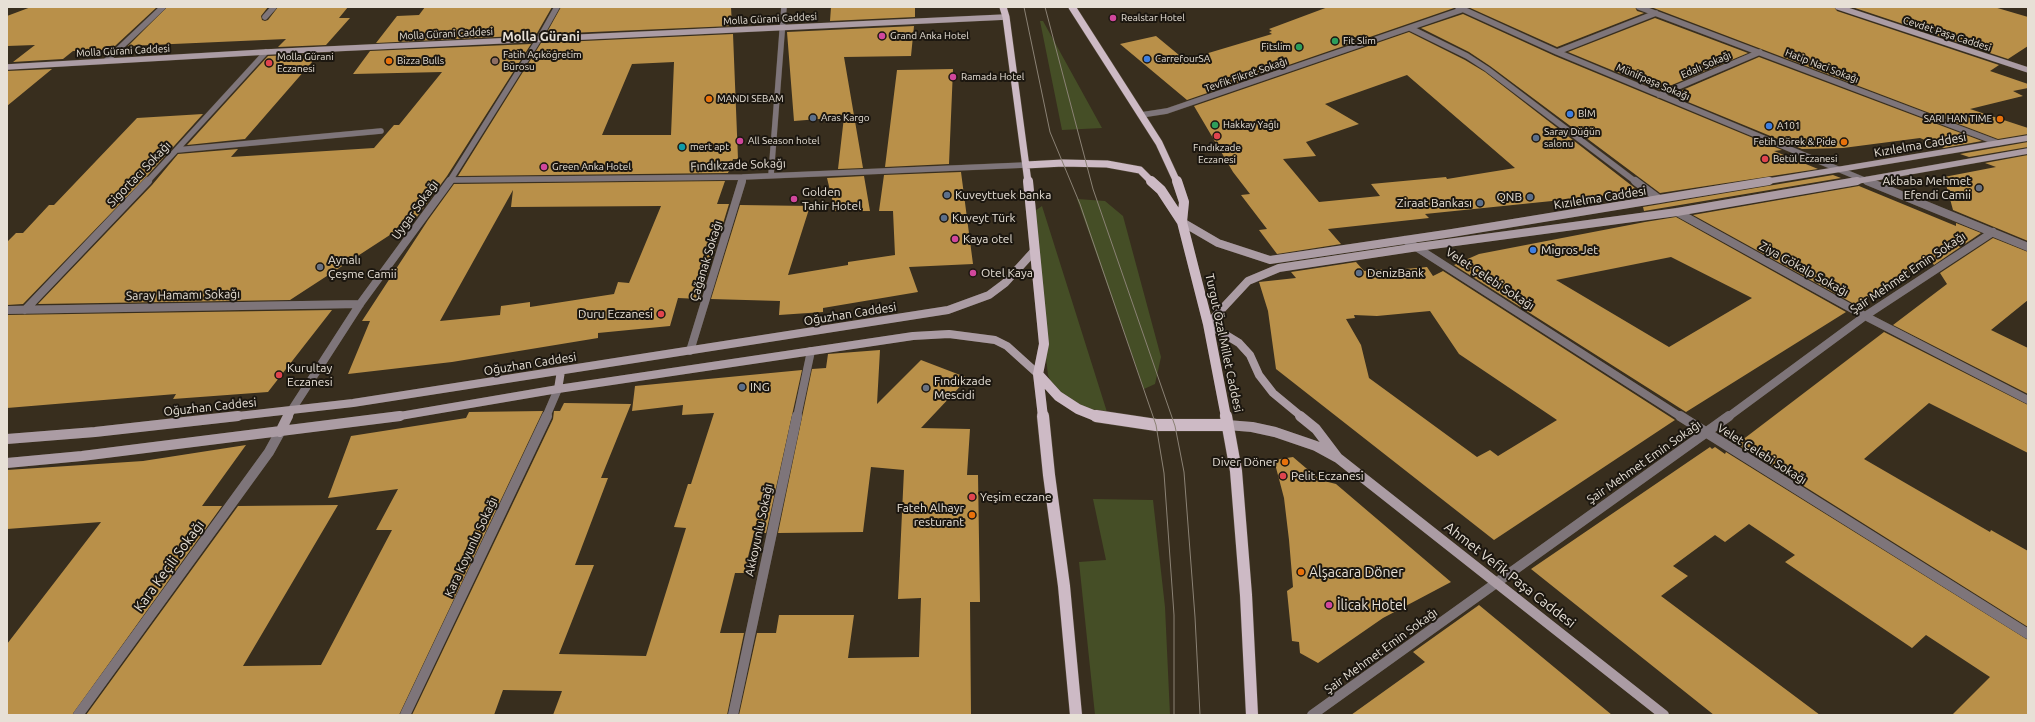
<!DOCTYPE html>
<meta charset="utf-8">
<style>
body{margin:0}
#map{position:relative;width:2035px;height:722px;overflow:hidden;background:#382e1e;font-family:Ubuntu,sans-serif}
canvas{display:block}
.frame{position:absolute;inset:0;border:8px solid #e7e0d6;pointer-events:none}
</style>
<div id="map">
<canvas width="2035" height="722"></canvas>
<div class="frame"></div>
</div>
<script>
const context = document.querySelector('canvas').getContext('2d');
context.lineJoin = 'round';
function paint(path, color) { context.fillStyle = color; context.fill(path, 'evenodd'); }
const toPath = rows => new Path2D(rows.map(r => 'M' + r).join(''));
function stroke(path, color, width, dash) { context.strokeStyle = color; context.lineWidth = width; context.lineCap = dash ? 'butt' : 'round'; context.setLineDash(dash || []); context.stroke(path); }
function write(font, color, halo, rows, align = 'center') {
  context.font = font + ' Ubuntu,sans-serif'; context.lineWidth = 4; context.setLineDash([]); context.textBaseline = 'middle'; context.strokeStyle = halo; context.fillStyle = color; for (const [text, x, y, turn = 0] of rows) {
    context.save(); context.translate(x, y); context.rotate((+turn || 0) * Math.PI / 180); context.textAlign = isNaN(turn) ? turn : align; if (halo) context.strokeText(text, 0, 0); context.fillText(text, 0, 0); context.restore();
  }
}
paint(toPath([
 [1040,21,1043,21,1102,128,1062,130],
 [1077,199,1105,201,1123,216,1161,357,1155,384,1144,389],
 [1042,206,1107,412,1077,412,1056,395,1048,375,1029,215],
 [1093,499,1153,500,1165,607,1170,715,1095,715,1079,562,1106,560]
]), '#454e26');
paint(toPath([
 [31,7,157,7,115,46,108,46,105,50,73,51,63,59,13,62,35,45,7,46,7,16],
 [167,7,268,7,261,16,262,20,265,21,268,20,278,7,348,7,339,18,350,18,326,45,278,47,286,39,128,46],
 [425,7,552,7,536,35,376,43,397,16,419,15],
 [561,7,731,7,732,26,546,34],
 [831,7,915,7,915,17,830,21],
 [1328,7,1454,8,1187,100,1120,44,1156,36,1185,60,1272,34,1269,32,1272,31,1269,29],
 [1468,7,1635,7,1637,11,1644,13,1557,47],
 [1651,7,1834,7,1837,11,1999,65,1990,71,2028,84,2028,88,2013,91,2023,96,1970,109,2028,128,2028,134,1998,139],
 [1852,7,1994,7,2028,17,2028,46,2008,59],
 [1463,14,1555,56,1782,150,1774,151,1818,169,1660,193,1490,66,1469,52,1421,28],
 [1655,18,1748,53,1660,90,1568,52],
 [914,26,911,56,844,57,863,168,838,169,844,117,794,121,787,32],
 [1409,32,1465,60,1485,72,1640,192,1425,214,1429,218,1328,229,1341,244,1277,254,1259,230,1267,229,1241,195,1250,194,1233,172,1194,106],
 [1407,75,1515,168,1447,179,1446,177,1371,184,1380,196,1319,202,1283,159,1316,156,1306,142,1359,124,1325,104],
 [733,34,738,159,733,159,728,173,458,176,541,43],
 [674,62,671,135,602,135,632,64],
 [531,44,447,176,416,218,290,300,38,304,152,185,178,154,238,149,231,157,374,148,394,125,399,125,442,72,353,74,370,51],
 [319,54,245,139,187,145,268,56],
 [1759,57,1982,141,1944,148,1920,138,1843,148,1802,149,1671,95],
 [52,69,7,106,7,71],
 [953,69,949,164,885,167,897,70],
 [203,114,147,176,23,304,7,305,7,242,16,233,23,233,49,205,54,205,137,118],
 [2028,142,2028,147,1969,157,1960,154],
 [2028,155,2028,241,1953,210,1944,177,1996,167,1985,163],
 [961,172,973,264,909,267,918,292,823,308,823,312,779,315,780,301,711,299,740,205,810,206,788,275,848,265,848,262,895,255,893,211,879,211,884,175],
 [1833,175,1841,178,1644,211,1643,207],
 [864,176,870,211,835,211,827,178],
 [725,181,717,204,729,204,700,299,678,298,670,326,598,333,598,338,452,362,348,374,370,321,362,321,428,220,454,184],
 [513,190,511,207,661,206,629,283,618,282,614,294,530,307,530,302,501,306,500,315,440,321],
 [1859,186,1956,226,1956,223,1981,233,1934,265,1930,259,1856,305,1693,215],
 [1676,217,1846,312,1686,412,1454,265,1479,254,1645,222],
 [1671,257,1752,298,1669,347,1556,280],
 [1993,238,2028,252,2028,300,1991,330,2028,348,2028,394,1893,325,1947,284,1940,273],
 [1356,262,1364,271,1381,269,1383,271,1427,267,1433,276,1443,271,1675,420,1494,540,1276,369,1268,311,1259,282,1296,278,1291,272],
 [1430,311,1459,354,1557,420,1498,456,1490,450,1477,457,1369,378,1361,345,1346,319,1355,318,1354,315,1377,316],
 [332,310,268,392,173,399,176,394,7,408,7,315],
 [1884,332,2028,405,2028,453,1929,403,1864,459,1990,532,1991,530,2028,551,2028,627,1737,444],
 [880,350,877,404,921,360,968,378,921,428,970,429,967,475,978,475,980,602,970,602,971,715,739,715,757,633,776,633,779,615,854,615,848,658,919,657,921,598,898,599,904,470,871,467,863,532,778,533,812,369,826,368,828,354],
 [802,370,766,533,754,533,744,573,735,573,720,633,744,633,727,715,553,715,562,691,503,690,494,715,412,715,553,419,554,411,560,411,564,403,631,404,601,478,608,478,575,565,594,565,559,654,646,656,686,528,674,527,688,484,691,484,714,413,682,415,683,405,632,411,635,386],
 [543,411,399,715,86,715,238,506,338,505,243,666,321,665,392,530,376,530,398,489,328,498,351,436,466,418,469,412],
 [246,445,202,506,222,506,72,715,7,715,7,644,101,522,7,529,7,470,143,461],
 [1710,447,1712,449,1715,447,1725,454,1726,452,2028,640,2028,715,1952,715,1990,677,1926,635,1912,648,1785,562,1795,555,1749,524,1725,542,1715,535,1673,566,1688,576,1661,596,1820,715,1714,715,1531,569],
 [1293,457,1320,480,1336,484,1451,582,1383,618,1318,663,1300,653,1299,642,1292,641,1287,591,1293,587,1289,540,1284,498,1274,460],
 [1479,605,1612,715,1351,715,1425,662,1413,652]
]), '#b99049');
const streetFar2 = toPath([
 [1458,7,1557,52,1869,182],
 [1639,7,1998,143],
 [265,17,274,7],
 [1410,28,1467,56,1487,69,1636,182],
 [1557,52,1656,13],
 [106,61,163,7],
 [1659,95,1760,52],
 [1141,115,1167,111,1464,9],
 [177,150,381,131],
 [771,175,784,7],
 [450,180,743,177,1026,165],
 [147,182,266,52],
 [449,182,539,39,557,7],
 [742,182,743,177]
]);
const streetFar1 = toPath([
 [1635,181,1659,199],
 [1867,181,2028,247],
 [1677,212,1865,316,2028,400],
 [1405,240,1681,417],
 [7,310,360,304],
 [25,310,148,181],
 [690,351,742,181],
 [291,411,360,304,450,181],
 [546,417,558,389],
 [797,417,811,351],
 [1728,417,1865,316,1993,232]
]);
const street = toPath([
 [1680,416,2028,634],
 [78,715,269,452,280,432],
 [405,715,547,416],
 [733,715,797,416],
 [1312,715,1729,416]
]);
const secondaryFar2 = toPath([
 [1838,7,2028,70],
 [7,67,266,52,1006,17],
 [1763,182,2028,138],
 [1852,182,2028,151]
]);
const secondaryFar1 = toPath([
 [1182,222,1218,243,1270,260,1452,233,1769,181],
 [558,389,561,371],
 [229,417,353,403,948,310,989,295,1005,283,1035,250],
 [288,417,291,411],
 [394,417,558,389,913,336,949,334,995,340,1007,346,1038,374],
 [1302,417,1273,393,1259,375,1250,355,1239,343,1208,324,1248,281,1279,268,1418,247,1677,212,1857,181]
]);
const secondary = toPath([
 [1300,416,1316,429,1338,458],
 [1227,425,1252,427,1275,432,1316,446,1338,458,1664,715],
 [280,432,288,416],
 [7,439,95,432,238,416],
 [7,463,82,456,400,416]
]);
const primaryFar2 = toPath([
 [1003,7,1006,17,1028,182],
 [1072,7,1159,143,1177,182],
 [1026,165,1063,163,1107,164,1140,170,1152,182]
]);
const primaryFar1 = toPath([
 [1028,181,1044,344,1038,374,1043,417],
 [1151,181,1161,190,1182,222],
 [1177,181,1184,202,1182,222,1208,324,1226,417],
 [1038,374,1058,396,1078,409,1098,417]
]);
const primary = toPath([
 [1043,416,1049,475,1064,586,1076,715],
 [1096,416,1156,425,1227,425],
 [1226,416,1236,471,1246,595,1252,715]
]);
stroke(streetFar2, '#544a3b', 6);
stroke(streetFar1, '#544a3b', 8);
stroke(street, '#544a3b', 10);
stroke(secondaryFar2, '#544a3b', 6);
stroke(secondaryFar1, '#544a3b', 8);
stroke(secondary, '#544a3b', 10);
stroke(primaryFar2, '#544a3b', 8);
stroke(primaryFar1, '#544a3b', 10);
stroke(primary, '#544a3b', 13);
stroke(streetFar2, '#7e757a', 5.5);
stroke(streetFar1, '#7e757a', 8);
stroke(street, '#7e757a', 10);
stroke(secondaryFar2, '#ab9ca4', 5.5);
stroke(secondaryFar1, '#ab9ca4', 8);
stroke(secondary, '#ab9ca4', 10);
stroke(primaryFar2, '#cdbac5', 7);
stroke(primaryFar1, '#cdbac5', 10);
stroke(primary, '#cdbac5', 12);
stroke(toPath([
 [1024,7,1050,132,1080,204,1156,425,1164,473,1174,615,1174,715],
 [1045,7,1093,189,1175,426,1184,472,1195,617,1200,715]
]), '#8b8275', 1);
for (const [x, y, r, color] of [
 [1113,18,4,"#d1479c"],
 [882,36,4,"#d1479c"],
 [1335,41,4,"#2e9e5b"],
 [1299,47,4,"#2e9e5b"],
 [1147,59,4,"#3f7fe0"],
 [389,61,4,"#e8710a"],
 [495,61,4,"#8d6e63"],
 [269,63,4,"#e0444e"],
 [953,77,4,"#d1479c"],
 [709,99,4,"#e8710a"],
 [1570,114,4,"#3f7fe0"],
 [813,118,4,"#5c6f8a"],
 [2000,119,4,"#e8710a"],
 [1215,125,4,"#2e9e5b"],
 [1769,126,4,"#3f7fe0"],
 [1217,136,4,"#e0444e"],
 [1536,138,4,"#5c6f8a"],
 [740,141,4,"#d1479c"],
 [1844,142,4,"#e8710a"],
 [682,147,4,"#0f9aa8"],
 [1765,159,4,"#e0444e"],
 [544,167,4,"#d1479c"],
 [1979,188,4,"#6b7280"],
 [947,195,4,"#5c6f8a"],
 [1530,197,4,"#5c6f8a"],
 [794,199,4,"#d1479c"],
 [1480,203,4,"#5c6f8a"],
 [944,218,4,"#5c6f8a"],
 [955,239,4,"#d1479c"],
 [1533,250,4,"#3f7fe0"],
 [320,267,4,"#6b7280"],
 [973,273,4,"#d1479c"],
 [1359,273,4,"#5c6f8a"],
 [661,314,4,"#e0444e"],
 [279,375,4,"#e0444e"],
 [742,387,4,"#5c6f8a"],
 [926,388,4,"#6b7280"],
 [1285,462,4,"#e8710a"],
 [1283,476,4,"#e0444e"],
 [972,497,4,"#e0444e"],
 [972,515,4,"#e8710a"],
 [1301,572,4,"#e8710a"],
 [1329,605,4,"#d1479c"]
]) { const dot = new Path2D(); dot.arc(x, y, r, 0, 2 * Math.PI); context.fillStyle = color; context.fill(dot); stroke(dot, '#1c1710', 1.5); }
write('10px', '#e7e0d6', '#1c1710', [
 ["Realstar Hotel",1121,18],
 ["Grand Anka Hotel",890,36],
 ["Fit Slim",1343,41],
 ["Fitslim",1291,47,"right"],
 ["Fatih Açıköğretim",503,55],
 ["Bürosu",503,67],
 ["Molla Gürani",277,57],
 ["Eczanesi",277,69],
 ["CarrefourSA",1155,59],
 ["Bizza Bulls",397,61],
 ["Ramada Hotel",961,77],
 ["MANDI SEBAM",717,99],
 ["BİM",1578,114],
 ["Aras Kargo",821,118],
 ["SARI HAN TIME",1992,119,"right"],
 ["Hakkay Yağlı",1223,125],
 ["A101",1777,126],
 ["Saray Düğün",1544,132],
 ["salonu",1544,144],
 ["All Season hotel",748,141],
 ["Fetih Börek & Pide",1836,142,"right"],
 ["mert apt",690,147],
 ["Fındıkzade",1217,148,"center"],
 ["Eczanesi",1217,160,"center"],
 ["Betül Eczanesi",1773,159],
 ["Green Anka Hotel",552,167]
], 'left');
write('10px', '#e7e0d6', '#1c1710', [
 ["Molla Gürani Caddesi",770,19,-3],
 ["Molla Gürani Caddesi",446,34,-3],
 ["Cevdet Paşa Caddesi",1947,34,18],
 ["Molla Gürani Caddesi",123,51,-3],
 ["Edalı Sokağı",1706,65,-23],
 ["Hatip Naci Sokağı",1822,66,21],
 ["Tevfik Fikret Sokağı",1246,75,-19],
 ["Münifpaşa Sokağı",1653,82,23]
]);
write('12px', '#e7e0d6', '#1c1710', [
 ["Kızılelma Caddesi",1920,145,-10],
 ["Fındıkzade Sokağı",738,165,-2],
 ["Sigortacı Sokağı",139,174,-46],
 ["Kızılelma Caddesi",1600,198,-9],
 ["Uygar Sokağı",415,210,-54],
 ["Çağanak Sokağı",706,261,-73],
 ["Ziya Gökalp Sokağı",1804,269,29],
 ["Şair Mehmet Emin Sokağı",1908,273,-34],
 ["Velet Çelebi Sokağı",1490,279,33],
 ["Saray Hamamı Sokağı",183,295,-1],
 ["Oğuzhan Caddesi",850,314,-9],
 ["Turgut Özal Millet Caddesi",1224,343,78],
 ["Oğuzhan Caddesi",530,364,-9],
 ["Oğuzhan Caddesi",210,407,-6],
 ["Velet Çelebi Sokağı",1762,454,32],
 ["Şair Mehmet Emin Sokağı",1644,462,-35],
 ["Akkoyunlu Sokağı",759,530,-78],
 ["Kara Koyunlu Sokağı",471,547,-65],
 ["Şair Mehmet Emin Sokağı",1381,651,-36]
]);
write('12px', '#e7e0d6', '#1c1710', [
 ["Akbaba Mehmet",1971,181,"right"],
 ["Efendi Camii",1971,195,"right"],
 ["Golden",802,192],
 ["Tahir Hotel",802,206],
 ["Kuveyttuek banka",955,195],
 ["QNB",1522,197,"right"],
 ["Ziraat Bankası",1472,203,"right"],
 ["Kuveyt Türk",952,218],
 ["Kaya otel",963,239],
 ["Migros Jet",1541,250],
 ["Aynalı",328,260],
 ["Çeşme Camii",328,274],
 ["Otel Kaya",981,273],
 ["DenizBank",1367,273],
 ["Duru Eczanesi",653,314,"right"],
 ["Kurultay",287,368],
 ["Eczanesi",287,382],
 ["Fındıkzade",934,381],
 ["Mescidi",934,395],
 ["ING",750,387],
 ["Diver Döner",1277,462,"right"],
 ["Pelit Eczanesi",1291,476],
 ["Yeşim eczane",980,497],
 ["Fateh Alhayr",964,508,"right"],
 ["resturant",964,522,"right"]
], 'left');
write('bold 13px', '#e7e0d6', '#1c1710', [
 ["Molla Gürani",541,37]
]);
write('14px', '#e7e0d6', '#1c1710', [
 ["Kara Keçili Sokağı",169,566,-54],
 ["Ahmet Vefik Paşa Caddesi",1510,575,38]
]);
write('14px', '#e7e0d6', '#1c1710', [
 ["Alşacara Döner",1309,572],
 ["İlicak Hotel",1337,605]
], 'left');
</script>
